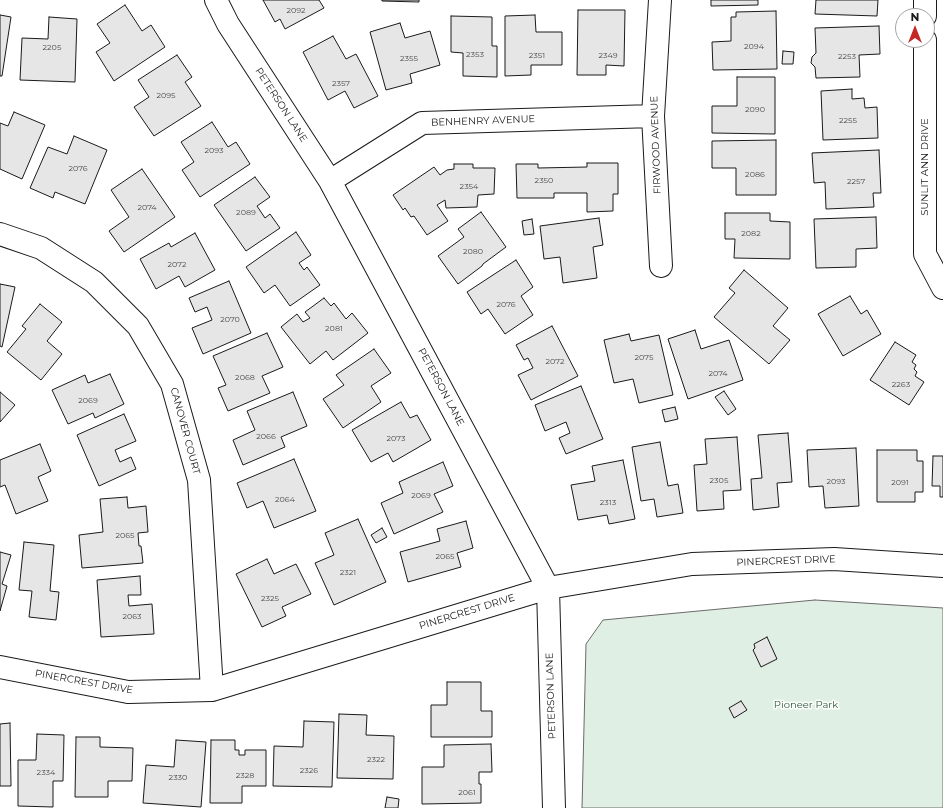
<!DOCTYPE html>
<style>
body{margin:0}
#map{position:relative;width:943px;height:808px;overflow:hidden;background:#fff;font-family:Montserrat,sans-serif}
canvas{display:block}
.north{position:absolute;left:895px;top:8px;width:40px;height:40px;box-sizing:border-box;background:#fff;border:1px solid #a3a3a3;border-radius:50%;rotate:0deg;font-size:11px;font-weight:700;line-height:16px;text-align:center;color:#1a1a1a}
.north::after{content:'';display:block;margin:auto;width:14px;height:18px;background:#c62828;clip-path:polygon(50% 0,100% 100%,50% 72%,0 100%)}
</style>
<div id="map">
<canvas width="943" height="808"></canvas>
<div class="north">N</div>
</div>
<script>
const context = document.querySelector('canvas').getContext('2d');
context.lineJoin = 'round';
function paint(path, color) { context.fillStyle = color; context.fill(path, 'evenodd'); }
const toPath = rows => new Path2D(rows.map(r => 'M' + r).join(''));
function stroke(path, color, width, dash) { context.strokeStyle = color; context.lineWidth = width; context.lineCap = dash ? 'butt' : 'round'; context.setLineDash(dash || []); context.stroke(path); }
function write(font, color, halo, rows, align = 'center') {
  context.font = font + ' Montserrat,sans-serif'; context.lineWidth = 3; context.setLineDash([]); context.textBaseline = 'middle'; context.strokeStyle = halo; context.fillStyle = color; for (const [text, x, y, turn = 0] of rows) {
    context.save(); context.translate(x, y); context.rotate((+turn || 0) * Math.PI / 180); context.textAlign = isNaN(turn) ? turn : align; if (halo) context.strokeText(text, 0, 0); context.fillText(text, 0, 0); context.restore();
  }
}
const green = toPath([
 [815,600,943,608,943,808,582,808,586,644,603,620,815,600]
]);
paint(green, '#e0efe3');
stroke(green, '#6a6a6a', 1);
const building = toPath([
 [263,0,319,0,324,8,285,29,280,19,275,22,263,0],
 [382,0,419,0,419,2,382,1,382,0],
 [711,0,758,0,758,5,711,6,711,0],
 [816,0,878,0,877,16,815,14,816,0],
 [125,5,142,31,151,25,165,47,114,81,96,52,110,43,97,24,125,5],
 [578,10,625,10,624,66,606,65,606,75,577,75,578,10],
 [776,11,777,69,713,70,712,42,731,41,731,17,736,17,736,12,776,11],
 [0,15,11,17,2,76,0,76,0,15],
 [535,15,536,32,562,32,562,65,531,65,531,75,505,76,505,16,535,15],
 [451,16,492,17,492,46,497,46,497,77,463,76,463,53,451,52,451,16],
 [49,17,77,19,75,82,20,80,22,38,48,39,49,17],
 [400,23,405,38,430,31,440,65,410,74,412,83,386,90,370,32,400,23],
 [879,26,880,54,859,55,860,77,816,78,815,67,811,63,812,57,816,53,815,28,879,26],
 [333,36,346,59,356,54,378,96,354,108,345,91,328,100,303,52,333,36],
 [783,51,794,52,793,64,782,64,783,51],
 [177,55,192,77,185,82,201,106,154,136,134,107,149,97,138,80,177,55],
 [737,77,775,77,775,134,712,133,712,106,737,106,737,77],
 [852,89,852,99,864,98,865,108,877,107,878,138,823,140,821,91,852,89],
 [14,112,45,125,22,179,0,169,0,123,8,126,14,112],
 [212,122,228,147,236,142,250,164,200,197,182,170,194,162,181,142,212,122],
 [74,136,107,150,85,204,55,192,53,198,30,188,48,147,67,154,74,136],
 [776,140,776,195,736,195,736,168,712,168,712,141,776,140],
 [879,150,881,193,873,193,874,207,826,209,825,182,814,183,812,153,879,150],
 [587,163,618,163,618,194,613,194,613,211,587,212,587,193,554,193,554,198,517,198,516,164,538,164,538,168,587,167,587,163],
 [454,164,473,164,473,168,495,168,494,194,478,195,477,207,446,208,445,200,437,205,448,221,427,235,414,216,411,217,405,208,403,210,393,195,434,167,440,175,447,170,454,169,454,164],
 [142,169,175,217,124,252,109,231,129,217,111,190,142,169],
 [255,177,270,197,257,206,265,218,270,214,280,228,246,251,214,205,255,177],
 [481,212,506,247,483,264,482,266,458,284,438,256,464,237,458,229,481,212],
 [725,213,770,213,770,221,790,222,790,259,734,258,735,239,725,239,725,213],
 [876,217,877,248,856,249,856,267,816,268,814,219,876,217],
 [599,218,603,245,593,247,597,278,563,283,560,257,544,259,540,226,599,218],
 [532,219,534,234,524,235,522,221,532,219],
 [296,232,311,255,299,263,304,270,307,267,320,285,290,306,275,285,264,293,246,267,296,232],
 [195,233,215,270,185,287,179,276,156,289,140,259,169,243,171,247,195,233],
 [516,260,533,287,521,296,533,315,505,334,488,309,481,314,467,292,516,260],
 [744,270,788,308,773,326,790,340,769,364,714,317,735,293,729,288,744,270],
 [229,281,251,333,203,354,192,328,212,320,207,307,195,312,189,298,229,281],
 [0,284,15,287,2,347,0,346,0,284],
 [850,296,861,314,867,310,881,334,843,356,818,314,850,296],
 [324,298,331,306,334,303,346,319,352,313,368,333,333,360,326,351,310,364,281,327,297,314,303,322,310,318,305,312,324,298],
 [40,304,62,322,47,341,62,354,41,380,7,352,26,329,22,326,40,304],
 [552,326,578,376,531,400,518,375,533,368,528,358,524,360,516,345,552,326],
 [695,330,701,349,729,340,743,380,688,399,668,339,695,330],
 [267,333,283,367,262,376,270,393,228,411,218,388,226,385,213,356,267,333],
 [629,334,631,341,659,335,673,395,639,403,633,379,614,383,604,340,629,334],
 [895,342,916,355,912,362,916,365,914,369,917,372,915,376,924,382,909,405,870,380,895,342],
 [374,349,391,373,371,386,381,402,343,428,323,399,344,385,336,375,374,349],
 [110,374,124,404,95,418,93,413,68,424,52,390,85,375,88,383,110,374],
 [581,386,603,439,566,454,559,438,570,433,566,422,545,431,535,405,581,386],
 [724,391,736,409,728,415,715,397,724,391],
 [0,392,15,405,0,422,0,392],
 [293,392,307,426,281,437,285,447,243,465,233,440,255,430,247,411,293,392],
 [401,402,410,418,417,415,431,440,393,462,388,453,371,462,352,430,401,402],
 [675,407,678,419,665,422,662,410,675,407],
 [124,414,136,441,115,450,120,462,131,457,136,469,99,486,77,435,124,414],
 [788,433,792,482,777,483,779,507,753,510,751,479,762,478,758,435,788,433],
 [737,437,741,490,723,491,724,509,697,511,694,465,707,464,705,439,737,437],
 [660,442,668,486,678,484,683,513,657,517,654,499,641,501,632,447,660,442],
 [40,444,51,471,38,477,48,501,16,514,5,485,0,487,0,460,40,444],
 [856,448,859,506,825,508,823,486,809,487,807,450,856,448],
 [877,450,917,450,917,461,923,461,923,492,915,492,915,502,877,502,877,450],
 [933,456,943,456,943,497,940,497,940,486,932,486,933,456],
 [294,459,316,511,274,528,263,501,247,508,237,483,294,459],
 [623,460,635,519,609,524,607,515,578,520,571,485,595,481,592,466,623,460],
 [443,462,453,486,434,494,443,512,394,534,381,503,403,493,399,482,443,462],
 [127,497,128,508,146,506,148,532,138,533,139,546,141,546,143,563,82,568,79,535,103,532,100,499,127,497],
 [358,519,386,582,334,605,315,563,334,555,325,533,358,519],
 [466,521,473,548,457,553,461,567,408,582,400,552,440,541,437,529,466,521],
 [382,528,387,537,376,543,371,535,382,528],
 [24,542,54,545,50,591,59,592,56,620,29,617,32,591,19,590,24,542],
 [0,552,11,555,2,584,7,586,0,611,0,552],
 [267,559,274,574,296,564,311,594,282,607,286,616,262,627,236,574,267,559],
 [140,576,141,595,128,595,129,606,152,604,154,634,101,637,97,580,140,576],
 [767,637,777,659,761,667,753,650,755,648,754,644,767,637],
 [447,682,481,682,481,711,492,711,492,737,431,737,431,705,447,705,447,682],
 [741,701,747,710,734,718,729,708,741,701],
 [339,714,367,715,366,735,394,736,393,779,337,778,339,714],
 [304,721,334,722,332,787,273,786,274,746,303,747,304,721],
 [10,723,11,786,0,786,0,724,10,723],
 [37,734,64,735,63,781,53,781,53,807,18,806,18,760,36,760,37,734],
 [76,737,100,737,100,747,133,748,132,781,108,781,108,797,75,797,76,737],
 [176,740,206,742,201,807,143,803,146,765,174,767,176,740],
 [211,740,235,740,235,750,239,750,239,755,245,755,245,750,266,750,266,786,242,786,242,803,210,803,211,740],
 [491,744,492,772,479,772,479,784,481,784,481,803,422,804,422,767,444,767,444,745,491,744],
 [387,797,399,799,398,808,385,808,387,797]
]);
paint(building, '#e6e6e6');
stroke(building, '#1a1a1a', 1);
const minor = toPath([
 [216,0,228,24,330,181,548,588,554,808],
 [660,0,653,116,661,266],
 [925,16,925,0],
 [925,40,925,254,943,288],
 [330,181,422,123,653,116],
 [0,234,41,248,94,282,138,326,172,384,199,480,212,690],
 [0,667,128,692,212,690,548,588,692,564,834,559,943,566]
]);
stroke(minor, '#1a1a1a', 24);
stroke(minor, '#fff', 22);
write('8px', '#4d4d4d', null, [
 ["2092",296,11],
 ["2094",754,47],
 ["2205",52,48],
 ["2353",475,55],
 ["2351",537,56],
 ["2349",608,56],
 ["2253",847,57],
 ["2355",409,59],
 ["2357",341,84],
 ["2095",166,96],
 ["2090",755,110],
 ["2255",848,121],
 ["2093",214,151],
 ["2076",78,169],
 ["2086",755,175],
 ["2350",544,181],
 ["2257",856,182],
 ["2354",469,187],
 ["2074",147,208],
 ["2089",246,213],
 ["2082",751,234],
 ["2080",473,252],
 ["2072",177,265],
 ["2076",506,305],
 ["2070",230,320],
 ["2081",334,329],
 ["2075",644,358],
 ["2072",555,362],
 ["2074",718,374],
 ["2068",245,378],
 ["2263",901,385],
 ["2069",88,401],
 ["2066",266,437],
 ["2073",396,439],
 ["2305",719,481],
 ["2093",836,482],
 ["2091",900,483],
 ["2069",421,496],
 ["2064",285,500],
 ["2313",608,503],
 ["2065",125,536],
 ["2065",445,557],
 ["2321",348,573],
 ["2325",270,599],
 ["2063",132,617],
 ["2322",376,760],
 ["2326",309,771],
 ["2334",46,773],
 ["2328",245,776],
 ["2330",178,778],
 ["2061",467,793]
]);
write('10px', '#1a1a1a', '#fff', [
 ["PETERSON LANE",281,105,57],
 ["BENHENRY AVENUE",483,121,-2],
 ["FIRWOOD AVENUE",656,145,-92],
 ["SUNLIT ANN DRIVE",925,167,-90],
 ["PETERSON LANE",441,387,62],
 ["CANOVER COURT",185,431,75],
 ["PINERCREST DRIVE",786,561,-2],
 ["PINERCREST DRIVE",467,612,-17],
 ["PINERCREST DRIVE",84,682,10],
 ["PETERSON LANE",551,696,-92]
]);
write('10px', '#2b5a34', '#fff', [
 ["Pioneer Park",806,705]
]);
</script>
